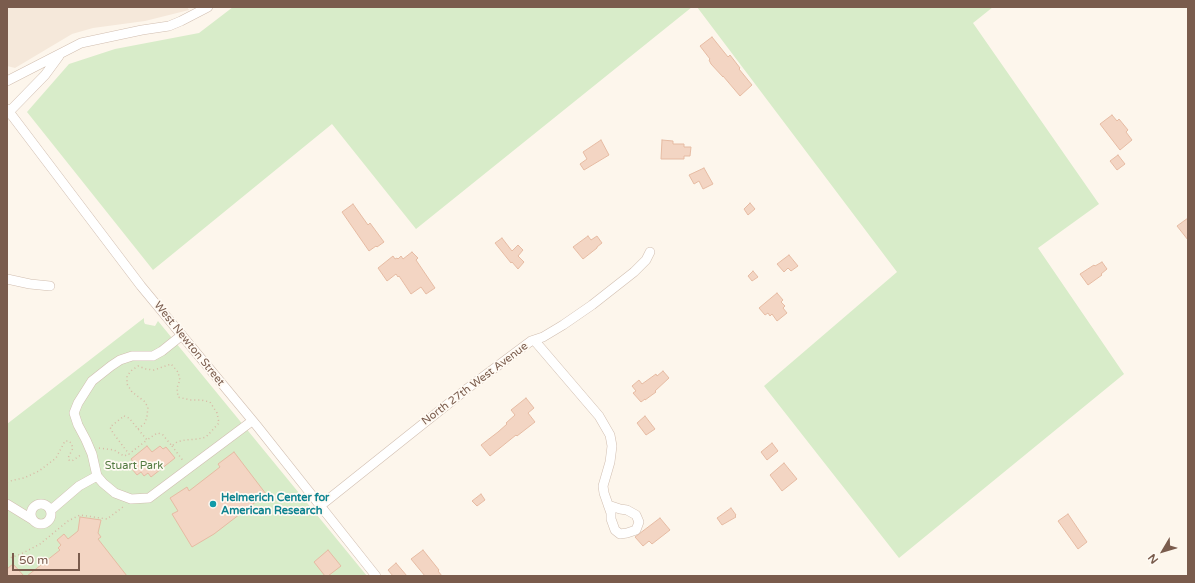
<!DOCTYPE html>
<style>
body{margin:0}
#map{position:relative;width:1195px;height:583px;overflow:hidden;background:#fdf6ec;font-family:"Varela Round",sans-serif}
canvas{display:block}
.frame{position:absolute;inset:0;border:8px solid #7a5c4d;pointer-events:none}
.north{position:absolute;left:1143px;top:531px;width:40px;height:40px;-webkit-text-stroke:3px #fffaf3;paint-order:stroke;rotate:232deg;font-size:11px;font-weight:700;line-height:16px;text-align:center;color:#7a5c4d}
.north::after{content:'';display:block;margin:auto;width:14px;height:18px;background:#7a5c4d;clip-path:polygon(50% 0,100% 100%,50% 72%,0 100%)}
.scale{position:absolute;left:12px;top:553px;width:68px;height:18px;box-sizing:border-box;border:2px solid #7a5c4d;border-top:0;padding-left:5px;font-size:12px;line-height:14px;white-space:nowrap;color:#7a5c4d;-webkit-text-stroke:3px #fffaf3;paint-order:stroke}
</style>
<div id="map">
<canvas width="1195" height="583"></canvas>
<div class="frame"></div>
<div class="north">N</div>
<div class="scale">50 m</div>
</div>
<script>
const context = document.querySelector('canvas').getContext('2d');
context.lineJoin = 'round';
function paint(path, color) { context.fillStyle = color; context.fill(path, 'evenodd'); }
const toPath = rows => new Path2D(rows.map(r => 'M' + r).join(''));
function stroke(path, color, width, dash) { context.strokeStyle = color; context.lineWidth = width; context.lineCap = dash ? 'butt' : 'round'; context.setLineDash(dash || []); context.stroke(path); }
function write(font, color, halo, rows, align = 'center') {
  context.font = font + ' "Varela Round",sans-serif'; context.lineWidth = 3.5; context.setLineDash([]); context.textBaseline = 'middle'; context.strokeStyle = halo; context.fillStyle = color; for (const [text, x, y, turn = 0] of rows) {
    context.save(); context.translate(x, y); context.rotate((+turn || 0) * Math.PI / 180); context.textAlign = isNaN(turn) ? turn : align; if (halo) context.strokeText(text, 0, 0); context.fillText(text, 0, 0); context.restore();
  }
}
paint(toPath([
 [7,7,187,7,189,10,145,21,93,28,72,34,15,68,7,66]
]), '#f5e8da');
paint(toPath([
 [233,7,692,7,416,229,332,124,153,270,27,112,69,64,115,49,199,33],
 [697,7,993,7,973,23,1099,204,1038,248,1124,374,899,558,764,386,897,272],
 [144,318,144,322,145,324,155,326,158,321,367,576,7,576,7,424]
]), '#d8ecc9');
const building = toPath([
 [712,37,728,57,730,55,740,68,739,69,752,85,740,96,723,76,723,77,711,64,709,60,710,59,700,46,712,37],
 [1112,115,1117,121,1119,119,1128,130,1126,132,1132,140,1120,150,1100,124,1112,115],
 [601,140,609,155,584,170,580,164,587,159,583,152,601,140],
 [662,140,673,141,673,144,684,144,684,147,691,147,690,156,684,156,684,159,661,159,662,140],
 [1118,155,1125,164,1117,170,1110,161,1118,155],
 [704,168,713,184,703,189,699,181,694,184,689,175,704,168],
 [750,203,755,209,748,215,744,209,750,203],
 [353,204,368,225,370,223,384,242,377,247,376,246,369,251,342,212,353,204],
 [1188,218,1188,240,1177,226,1188,218],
 [588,236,591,240,597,236,602,243,597,247,597,248,583,259,573,247,588,236],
 [502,238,512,251,518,245,523,250,518,256,524,262,518,269,512,262,511,263,495,243,502,238],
 [412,252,418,258,416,260,435,288,426,294,421,287,411,294,399,276,398,277,396,274,387,281,378,268,393,256,395,259,397,258,398,259,401,256,403,259,412,252],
 [789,255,798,266,791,271,788,268,784,272,777,264,789,255],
 [1102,262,1107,269,1101,274,1102,275,1088,285,1080,274,1094,265,1095,266,1102,262],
 [753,271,758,277,752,281,748,276,753,271],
 [777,293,783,300,781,302,785,306,783,308,787,313,777,321,772,314,770,316,768,313,765,315,759,308,777,293],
 [663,371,669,378,655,391,656,392,645,400,645,399,641,402,633,393,636,391,632,386,639,380,642,384,656,374,657,376,663,371],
 [526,398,534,408,528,413,535,422,517,436,516,435,490,456,481,445,498,432,507,424,506,423,515,415,511,410,526,398],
 [645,416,655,429,646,435,637,423,645,416],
 [772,443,778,451,767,460,761,452,772,443],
 [147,446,152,452,160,446,163,449,166,447,175,458,151,477,148,473,144,476,141,472,137,475,132,469,136,466,131,459,147,446],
 [234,452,266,494,214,534,192,547,172,514,178,511,170,498,187,487,189,491,220,467,218,464,234,452],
 [784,463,797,479,782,491,770,475,784,463],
 [481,494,485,500,477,506,472,501,481,494],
 [731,508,736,515,735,516,736,517,722,525,717,518,731,508],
 [1068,514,1087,542,1078,549,1058,521,1068,514],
 [80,517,101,520,98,533,101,537,98,539,127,576,27,576,60,550,58,548,61,545,57,540,64,534,68,539,78,531,80,517],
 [660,518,670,530,652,544,649,541,643,546,635,537,660,518],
 [328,550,341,566,328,576,325,576,314,562,328,550],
 [423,550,439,570,438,571,442,576,425,576,411,559,423,550],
 [396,563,407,576,393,576,388,570,396,563],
 [13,564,24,576,7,576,7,569,13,564]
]);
paint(building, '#f3d5c3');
stroke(building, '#e6bba3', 1);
const minor = toPath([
 [7,81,81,43,142,30,169,26,181,21,208,7],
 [7,109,141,286,257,426,376,576],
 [7,114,45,75,59,56],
 [7,279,30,284,50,286],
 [182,335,162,351,153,356,132,356,120,360,111,366,92,381,78,403,74,413,78,425,86,440,92,454,97,476,103,483,115,493,131,499,149,498,252,421],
 [534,340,599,416,610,435,612,446,610,462,603,486,604,493,611,513,611,519,615,530,620,534,627,533,636,530,639,522,636,515,627,510,620,509,608,505],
 '31 514a10 10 0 1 1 20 0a10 10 0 1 1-20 0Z',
 [7,504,33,520],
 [320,506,468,388,531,341,543,337,563,325,592,305,634,272,646,260,650,252],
 [51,510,79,486,97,476]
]);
stroke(minor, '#d1beb0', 10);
stroke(toPath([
 [124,416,129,418,147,440,129,454,113,433,110,427,124,416],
 [138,429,145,423,147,416,148,407,144,401,132,392,127,384,127,376,132,370,138,366,146,369,154,370,171,364,178,372,180,380,177,388,178,397,190,400,201,400,210,402,217,413,219,423,206,437,198,439,185,440,177,442,172,446,163,435,158,433,154,435,147,440],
 [172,446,184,462],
 [99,448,114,450,124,456,129,454],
 [7,482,14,480,24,478,39,471,56,458,65,441,69,441,71,443,73,448,68,458,69,460,72,461,82,454],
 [7,559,21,554,40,544,68,521,80,515,107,519,123,507]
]), '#d9b8a5', 1.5, [1, 3]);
stroke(minor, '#fff', 9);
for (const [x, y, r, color] of [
 [213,504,4,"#0f9aa8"]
]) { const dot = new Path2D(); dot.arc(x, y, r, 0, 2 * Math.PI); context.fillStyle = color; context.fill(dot); stroke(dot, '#fffaf3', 1.5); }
write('11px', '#7a5c4d', '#fffaf3', [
 ["West Newton Street",189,344,51],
 ["North 27th West Avenue",475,384,-37]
]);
write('11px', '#537a41', '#fffaf3', [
 ["Stuart Park",134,466]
]);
write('bold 11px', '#0d838f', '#fffaf3', [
 ["Helmerich Center for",221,498],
 ["American Research",221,511]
], 'left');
</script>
